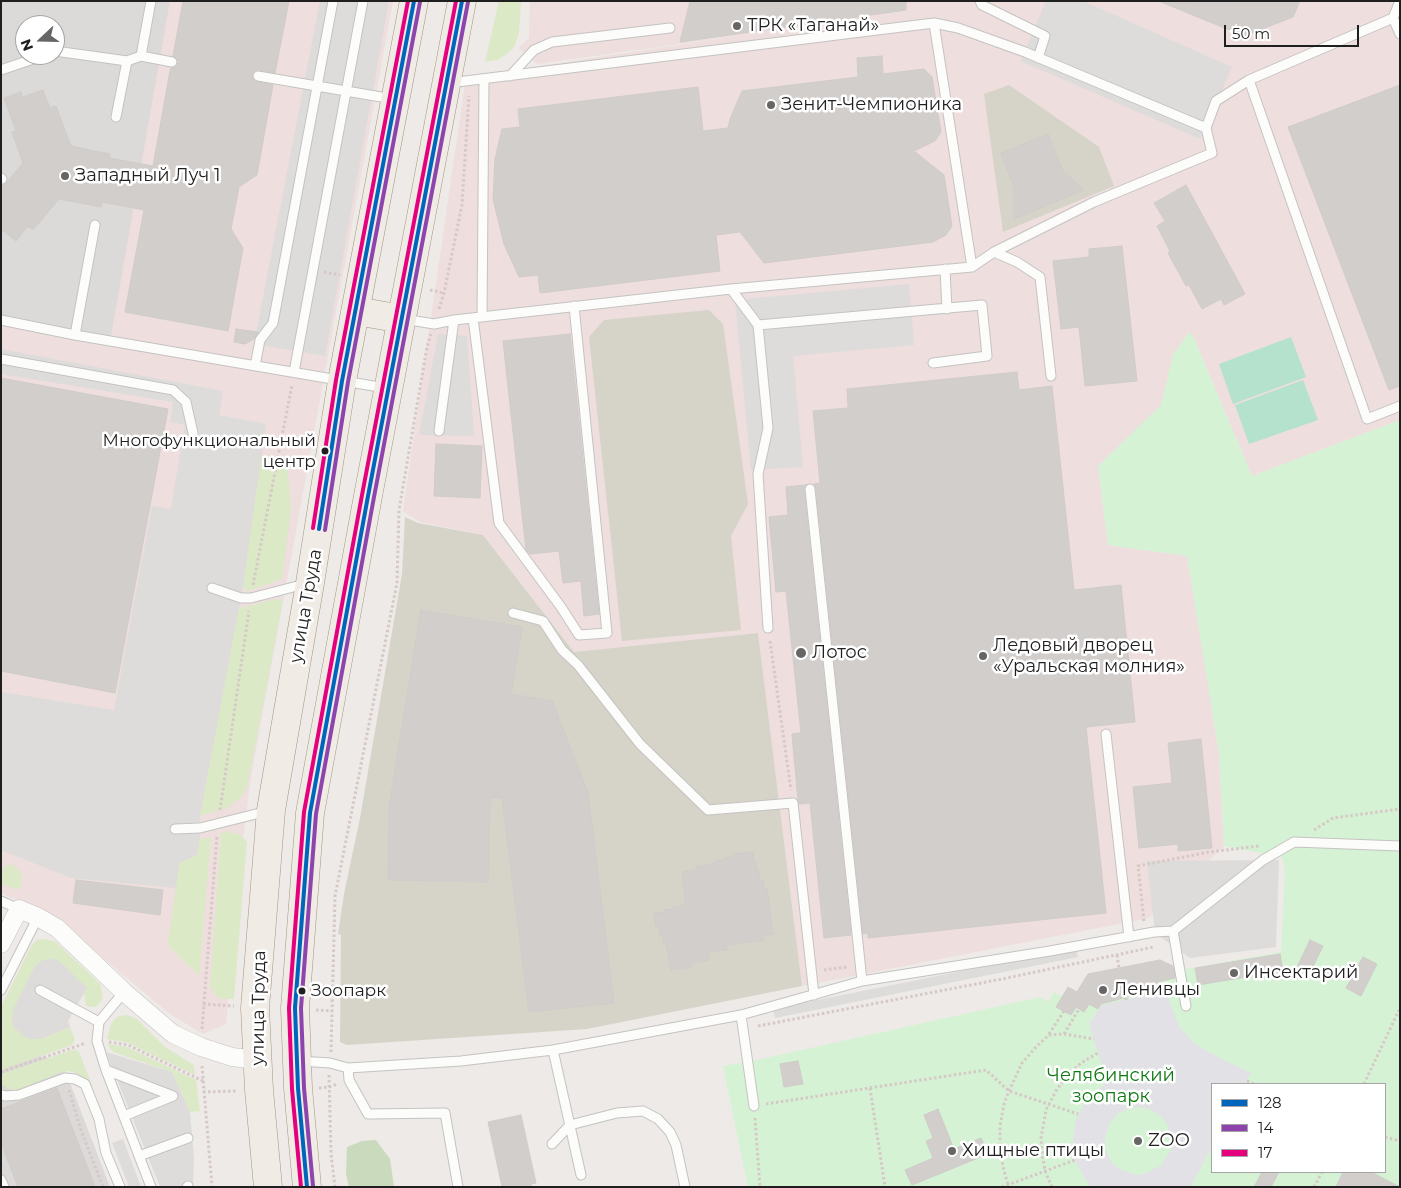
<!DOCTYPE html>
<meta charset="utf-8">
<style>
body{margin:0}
#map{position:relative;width:1401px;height:1188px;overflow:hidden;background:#edeae7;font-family:Montserrat,sans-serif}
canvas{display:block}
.frame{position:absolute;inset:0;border:2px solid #1f1f1f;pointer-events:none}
.legend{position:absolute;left:1211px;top:1083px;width:175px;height:90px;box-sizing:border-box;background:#fff;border:1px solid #a5a5a5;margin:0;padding:6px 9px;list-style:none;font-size:15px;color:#1f1f1f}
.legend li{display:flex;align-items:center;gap:10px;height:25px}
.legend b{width:25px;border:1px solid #a5a5a5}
.north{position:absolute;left:15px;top:15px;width:50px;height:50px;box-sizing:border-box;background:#fff;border:1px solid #a5a5a5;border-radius:50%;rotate:249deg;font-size:14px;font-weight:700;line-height:20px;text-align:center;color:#1f1f1f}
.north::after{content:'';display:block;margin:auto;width:18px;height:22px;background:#676665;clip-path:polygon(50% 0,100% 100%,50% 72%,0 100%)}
.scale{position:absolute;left:1224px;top:25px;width:135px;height:22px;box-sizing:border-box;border:2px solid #1f1f1f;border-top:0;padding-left:6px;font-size:15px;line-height:18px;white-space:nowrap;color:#1f1f1f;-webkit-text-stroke:4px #fff;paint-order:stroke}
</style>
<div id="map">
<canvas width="1401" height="1188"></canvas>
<div class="frame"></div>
<ul class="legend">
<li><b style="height:6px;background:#0065bd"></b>128</li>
<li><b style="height:6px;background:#8e44ad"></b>14</li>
<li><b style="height:6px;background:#e5007d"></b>17</li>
</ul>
<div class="north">N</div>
<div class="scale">50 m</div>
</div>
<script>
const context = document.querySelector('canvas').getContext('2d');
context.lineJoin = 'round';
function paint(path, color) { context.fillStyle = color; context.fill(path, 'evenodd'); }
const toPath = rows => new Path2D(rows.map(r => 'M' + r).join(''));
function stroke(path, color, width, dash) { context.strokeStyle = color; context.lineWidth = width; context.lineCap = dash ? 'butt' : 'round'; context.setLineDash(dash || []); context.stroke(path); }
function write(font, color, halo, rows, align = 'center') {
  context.font = font + ' Montserrat,sans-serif'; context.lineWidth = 5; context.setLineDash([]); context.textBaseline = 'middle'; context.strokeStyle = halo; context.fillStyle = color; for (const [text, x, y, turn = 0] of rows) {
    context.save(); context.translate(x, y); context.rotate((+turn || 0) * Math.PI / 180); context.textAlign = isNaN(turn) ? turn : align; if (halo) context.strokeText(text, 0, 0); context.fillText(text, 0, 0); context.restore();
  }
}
paint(toPath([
 [1,1,182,1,111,336,1,319],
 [25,25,55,25,55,55,25,55],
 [1,1046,62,1062,110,1187,1,1187]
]), '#dcdad9');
paint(toPath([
 [170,1,393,1,251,776,242,845,226,1024,203,1034,170,1014,55,918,1,893,1,319,111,336],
 [530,1,1400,1,1400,420,1252,476,1194,338,1173,355,1162,405,1098,466,1108,545,1187,556,1219,753,1224,846,1149,918,802,986,758,633,574,652,483,535,420,522,403,511,466,77,765,32,537,64,518,48,529,38]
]), '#eededd');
paint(toPath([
 [1009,85,1099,147,1114,186,1003,232,984,94],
 [709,310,723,324,748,504,731,536,741,630,622,641,589,337,604,320],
 [405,517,418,523,483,535,574,652,758,633,802,986,587,1029,347,1045,340,1042,341,935,338,934,344,894,360,818,402,574]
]), '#d6d4c9');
paint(toPath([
 [499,1,521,1,519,33,514,47,507,54,497,60,485,62],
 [261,455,287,457,291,510,282,579,248,591,245,590,243,586],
 [276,599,280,599,283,602,282,605,247,788,240,798,227,808,200,816,237,611,241,608],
 [229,831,241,836,247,842,234,999,220,999,210,988,221,833],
 [211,837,199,976,168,945,179,863,197,855,200,839],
 [11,864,22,872,21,885,18,890,1,883,3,869,5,867],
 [42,939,55,941,100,984,103,998,99,1004,95,1007,90,1007,86,1005,84,994,87,988,41,1039,70,1027,75,1040,72,1045,1,1070,1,1007,31,946,37,940],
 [127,1015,137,1019,165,1047,194,1065,195,1075,126,1042,107,1039,111,1024,115,1019,119,1016],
 [107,1044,127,1047,196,1080,200,1111,190,1112,172,1072,113,1052],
 [75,1049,79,1052,93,1088,85,1078,73,1072,68,1071,59,1073,17,1090,11,1090,1,1084,1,1074]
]), '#dbe9c7');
paint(toPath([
 [376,1140,390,1159,394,1187,349,1187,346,1174,347,1147,362,1141]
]), '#c9dabd');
paint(toPath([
 [1189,332,1194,338,1252,476,1400,420,1400,1187,748,1187,723,1066,748,1062,1040,997,1048,1002,1054,992,1062,997,1077,992,1088,974,1160,960,1180,970,1281,952,1285,872,1282,857,1224,846,1219,753,1187,556,1108,545,1098,466,1161,405,1173,355],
 [1212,1084,1385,1084,1385,1172,1212,1172]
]), '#d6f2d4');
paint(toPath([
 [1291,337,1306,377,1233,404,1219,364],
 [1303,380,1318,420,1249,444,1235,405]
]), '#b4e2cc');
paint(toPath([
 [320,1,389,1,325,356,254,344],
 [1046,1,1083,1,1232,67,1200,139,1021,61],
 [909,284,914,345,793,356,803,467,751,470,735,300],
 [438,334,467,336,474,436,419,435],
 [1,349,223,391,219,415,266,424,243,586,200,816,200,839,197,855,179,863,176,888,71,878,1,850,1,692,114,710,152,506,171,509,185,425,170,422,173,402,1,374],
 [1279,860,1276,947,1190,958,1155,933,1147,861],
 [1076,948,1078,957,775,1018,773,1009],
 [50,959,58,960,87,988,68,1021,70,1027,41,1039,30,1039,23,1036,13,1026,12,1017,14,1008,35,966,43,960],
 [106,1052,172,1072,190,1112,194,1158,193,1187,160,1187],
 [123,1139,141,1187,129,1187,112,1143]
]), '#dddcdb');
paint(toPath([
 [1166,991,1179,1026,1193,1042,1212,1054,1251,1073,1245,1084,1212,1084,1212,1146,1191,1187,1091,1187,1083,1176,1075,1160,1073,1147,1074,1127,1078,1114,1088,1099,1095,1092,1107,1083,1089,1023,1102,1005],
 [1140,1107,1151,1110,1160,1116,1167,1124,1171,1140,1170,1151,1161,1165,1147,1173,1136,1175,1121,1170,1112,1163,1105,1148,1105,1137,1111,1121,1118,1113,1129,1109]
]), '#e2e1e6');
const building = toPath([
 [183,1,289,1,275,73,259,70,255,70,252,74,254,81,273,85,257,175,239,187,231,229,243,248,228,331,125,312,144,210,102,202,101,207,59,199,33,230,28,226,16,241,1,229,1,189,23,163,12,132,16,131,4,98,21,92,22,97,43,90,50,108,56,106,71,146,110,154,109,158,153,166,170,71,171,68,176,66,178,63,176,58,173,56,183,1],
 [690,1,906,1,906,10,680,42,690,1],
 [1300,1,1293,17,1244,36,1161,2,1300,1],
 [882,56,883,74,924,69,932,77,941,132,935,141,914,151,944,175,952,226,946,235,933,242,764,263,740,232,716,235,720,271,540,293,538,275,519,277,504,244,493,199,495,159,502,129,520,127,518,109,698,87,703,131,728,128,730,119,742,91,858,77,857,58,882,56],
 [1400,85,1400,386,1389,390,1288,127,1400,85],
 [1048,134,1063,171,1084,190,1014,219,1014,186,1001,153,1048,134],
 [1186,185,1245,294,1224,305,1221,299,1202,309,1189,285,1186,286,1168,253,1170,251,1157,226,1165,221,1154,203,1186,185],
 [1122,246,1137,381,1085,386,1079,327,1061,329,1053,261,1089,257,1089,249,1122,246],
 [236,329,258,332,254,339,245,344,234,342,236,329],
 [570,334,599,614,584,616,581,581,563,583,559,551,530,554,526,550,503,341,570,334],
 [1017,372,1019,390,1052,386,1074,590,1121,585,1135,722,1086,727,1106,913,868,938,868,933,863,934,816,488,814,484,820,483,813,411,848,408,847,389,1017,372],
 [1,378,168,409,115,693,1,671,1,378],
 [436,444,482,446,480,498,434,496,436,444],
 [806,485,804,490,851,935,824,938,810,803,799,804,798,800,792,734,801,733,786,591,776,592,769,517,788,515,786,487,806,485],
 [421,610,522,627,511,694,552,701,588,793,614,1003,529,1012,502,798,490,798,488,882,388,880,389,807,421,610],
 [1201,739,1212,848,1178,851,1178,844,1139,848,1133,787,1172,783,1168,743,1201,739],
 [753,852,754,862,756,862,757,872,759,871,760,880,763,880,764,889,767,888,773,934,763,936,764,940,726,945,727,950,708,952,709,960,691,963,692,967,671,970,666,944,664,944,663,935,660,936,659,926,656,927,654,913,664,912,664,910,673,909,673,907,683,906,683,904,686,904,682,872,696,870,696,867,715,863,715,861,724,860,724,858,733,856,733,854,753,852],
 [76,880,163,890,160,915,73,903,76,880],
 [1310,940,1323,946,1310,973,1297,967,1310,940],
 [1280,954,1283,971,1198,985,1195,968,1280,954],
 [1363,957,1377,964,1361,996,1346,988,1363,957],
 [1160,960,1173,966,1175,978,1158,982,1150,991,1101,1004,1098,1009,1089,1004,1084,1012,1076,1007,1071,1015,1056,1007,1068,987,1077,992,1088,974,1160,960],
 [798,1061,803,1084,784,1087,780,1064,798,1061],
 [57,1088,95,1187,18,1187,1,1143,1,1109,57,1088],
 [938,1109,954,1149,981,1138,988,1154,912,1185,905,1170,933,1158,926,1141,933,1138,924,1115,938,1109],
 [521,1115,536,1183,531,1184,531,1187,502,1187,488,1122,521,1115],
 [1262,1172,1279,1172,1271,1187,1254,1187,1262,1172],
 [1343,1172,1371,1172,1400,1187,1336,1187,1343,1172]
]);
paint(building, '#d2cecc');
stroke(building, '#d0ccc9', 1);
const lane = toPath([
 [980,1,982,5,1045,36,1038,58],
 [1393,18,1400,34],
 [934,23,972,267],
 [55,51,127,61,141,56,172,62],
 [141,56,151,1],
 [1,70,45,55],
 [258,76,393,99],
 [510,76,534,50,552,42,670,28],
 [1249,80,1367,419,1400,406],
 [449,83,934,23,958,28,1025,52,1206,128],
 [116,117,127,61],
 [1,178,2,179],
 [994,252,1017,262,1040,277,1051,376],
 [945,269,947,309],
 [731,289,758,325,768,428,758,474,768,628],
 [482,317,484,79],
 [473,318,499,523,561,607,579,635,607,633,574,306],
 [404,319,434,324,454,320,731,289,972,267,994,252,1094,202,1212,153,1206,128,1216,101,1249,80,1393,18,1400,1],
 [1,320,75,335,385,388],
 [758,325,982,305,987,356,933,363],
 [75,335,95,225],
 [1,359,173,390,186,402,193,433],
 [255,366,260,340,273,323,333,1],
 [294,372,363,1],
 [439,431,454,320],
 [810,489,862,981],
 [212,588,241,598,251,598,305,584],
 [513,613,543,621,562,650,578,665,640,744,708,810,793,803,814,995],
 [1106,734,1129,937],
 [175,829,200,828,268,811],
 [1,901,19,909],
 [1173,931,1186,1006],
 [1,990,38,917],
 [40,990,99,1022],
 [124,992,99,1022,97,1041,106,1070,151,1187],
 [741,1015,754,1106],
 [553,1050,581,1175],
 [299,1061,330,1063,348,1068,461,1061,553,1050,741,1015,862,981,1050,951,1154,932,1173,931,1263,860,1294,842,1400,846],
 [348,1068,349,1080,368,1114,445,1113,458,1187],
 [106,1070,173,1096,124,1116],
 [1,1095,6,1096,19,1095,65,1078,75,1079,85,1084,99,1119,106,1153,120,1187],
 [552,1144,570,1125,617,1113,643,1111,658,1119,670,1132,676,1145,685,1187],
 [139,1156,188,1138],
 [1,1180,4,1187],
 [187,1187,188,1186]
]);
const street = toPath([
 [1,944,19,909,38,917,57,928,124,992,173,1034,201,1047,232,1057,257,1060]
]);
const primary = toPath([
 [356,311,402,319],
 [268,1187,259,1090,255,1008,271,810,310,583,342,381,414,1],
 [307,1187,298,1088,295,1008,310,813,368,496,462,1]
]);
stroke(lane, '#c4c3c2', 11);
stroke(street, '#c4c3c2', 19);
stroke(primary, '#a39684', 29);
stroke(toPath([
 [324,272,340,275],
 [430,290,444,293],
 [439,309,444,293,462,205,469,96],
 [253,585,292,385],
 [770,641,791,790],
 [220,810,249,611],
 [1314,830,1333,818,1400,809],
 [1144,921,1138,866,1209,852,1259,846],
 [1117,955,1119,968],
 [824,970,847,967],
 [1126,998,1126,1000],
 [203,1004,234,1006],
 [316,1010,332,1011],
 [758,1026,1002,979,1154,947],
 [202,1029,217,836],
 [1049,1034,1064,1011],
 [1064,1034,1079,1009],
 [109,1042,128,1045,203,1081],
 [331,1052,335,896,397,583,399,510,427,347,431,334],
 [202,1066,212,1187],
 [1,1072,86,1043],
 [329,1075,331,1154,335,1187],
 [1247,1081,1254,1084],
 [1364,1084,1399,1010],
 [319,1088,329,1087,337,1084],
 [870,1088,885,1187],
 [69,1090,81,1130,103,1187],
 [203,1092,238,1091],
 [766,1104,986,1070,1009,1091,1078,1114],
 [755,1118,760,1187],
 [1385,1137,1400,1141],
 [1008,1184,1004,1171,1000,1149,1000,1126,1004,1104,1009,1091,1022,1063,1037,1046,1049,1035,1064,1034,1094,1039],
 [1002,1187,1075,1160],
 [1052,1187,1045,1171,1042,1153,1041,1138,1046,1110,1057,1089,1070,1073,1081,1063,1098,1053],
 [1314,1187,1322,1172]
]), '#d6c8c6', 3, [2.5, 2.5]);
stroke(lane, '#fcfcfb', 9);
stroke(street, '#fcfcfb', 18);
stroke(primary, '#f0ebe5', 28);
stroke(toPath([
 [319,529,342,381,414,1],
 [307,1187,298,1088,295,1008,310,813,368,496,462,1]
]), '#0065bd', 4);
stroke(toPath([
 [325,530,348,382,420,2],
 [313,1186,304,1088,301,1008,316,814,374,497,468,2]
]), '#8e44ad', 4);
stroke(toPath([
 [313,528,336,380,408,1],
 [301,1187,292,1089,289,1008,304,812,362,495,456,1]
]), '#e5007d', 4);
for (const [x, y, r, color] of [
 [737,26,5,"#676665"],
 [771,105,5,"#676665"],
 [65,176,5,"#676665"],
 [325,451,4.5,"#1f1f1f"],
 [801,653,6,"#676665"],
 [983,656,5,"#676665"],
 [1234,973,5,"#676665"],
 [1103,990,5,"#676665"],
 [302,991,4.5,"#1f1f1f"],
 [1138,1141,5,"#676665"],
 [952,1151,5,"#676665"]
]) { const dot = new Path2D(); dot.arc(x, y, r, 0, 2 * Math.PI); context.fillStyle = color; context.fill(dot); stroke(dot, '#fff', 2); }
write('17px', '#1f1f1f', '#fff', [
 ["Многофункциональный",316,441],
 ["центр",316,462],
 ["Зоопарк",311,991,"left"]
], 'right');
write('18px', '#1f1f1f', '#fff', [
 ["ТРК «Таганай»",747,26],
 ["Зенит-Чемпионика",781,105],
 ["Западный Луч 1",75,176],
 ["Ледовый дворец",993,646],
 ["«Уральская молния»",993,667],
 ["Лотос",812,653],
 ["Инсектарий",1244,973],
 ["Ленивцы",1113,990],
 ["ZOO",1148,1141],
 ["Хищные птицы",962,1151]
], 'left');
write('18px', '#1f1f1f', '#fff', [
 ["улица Труда",306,606,-80],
 ["улица Труда",259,1008,-89]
]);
write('18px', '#0f7a12', '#fff', [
 ["Челябинский",1111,1076],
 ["зоопарк",1111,1097]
]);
</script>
